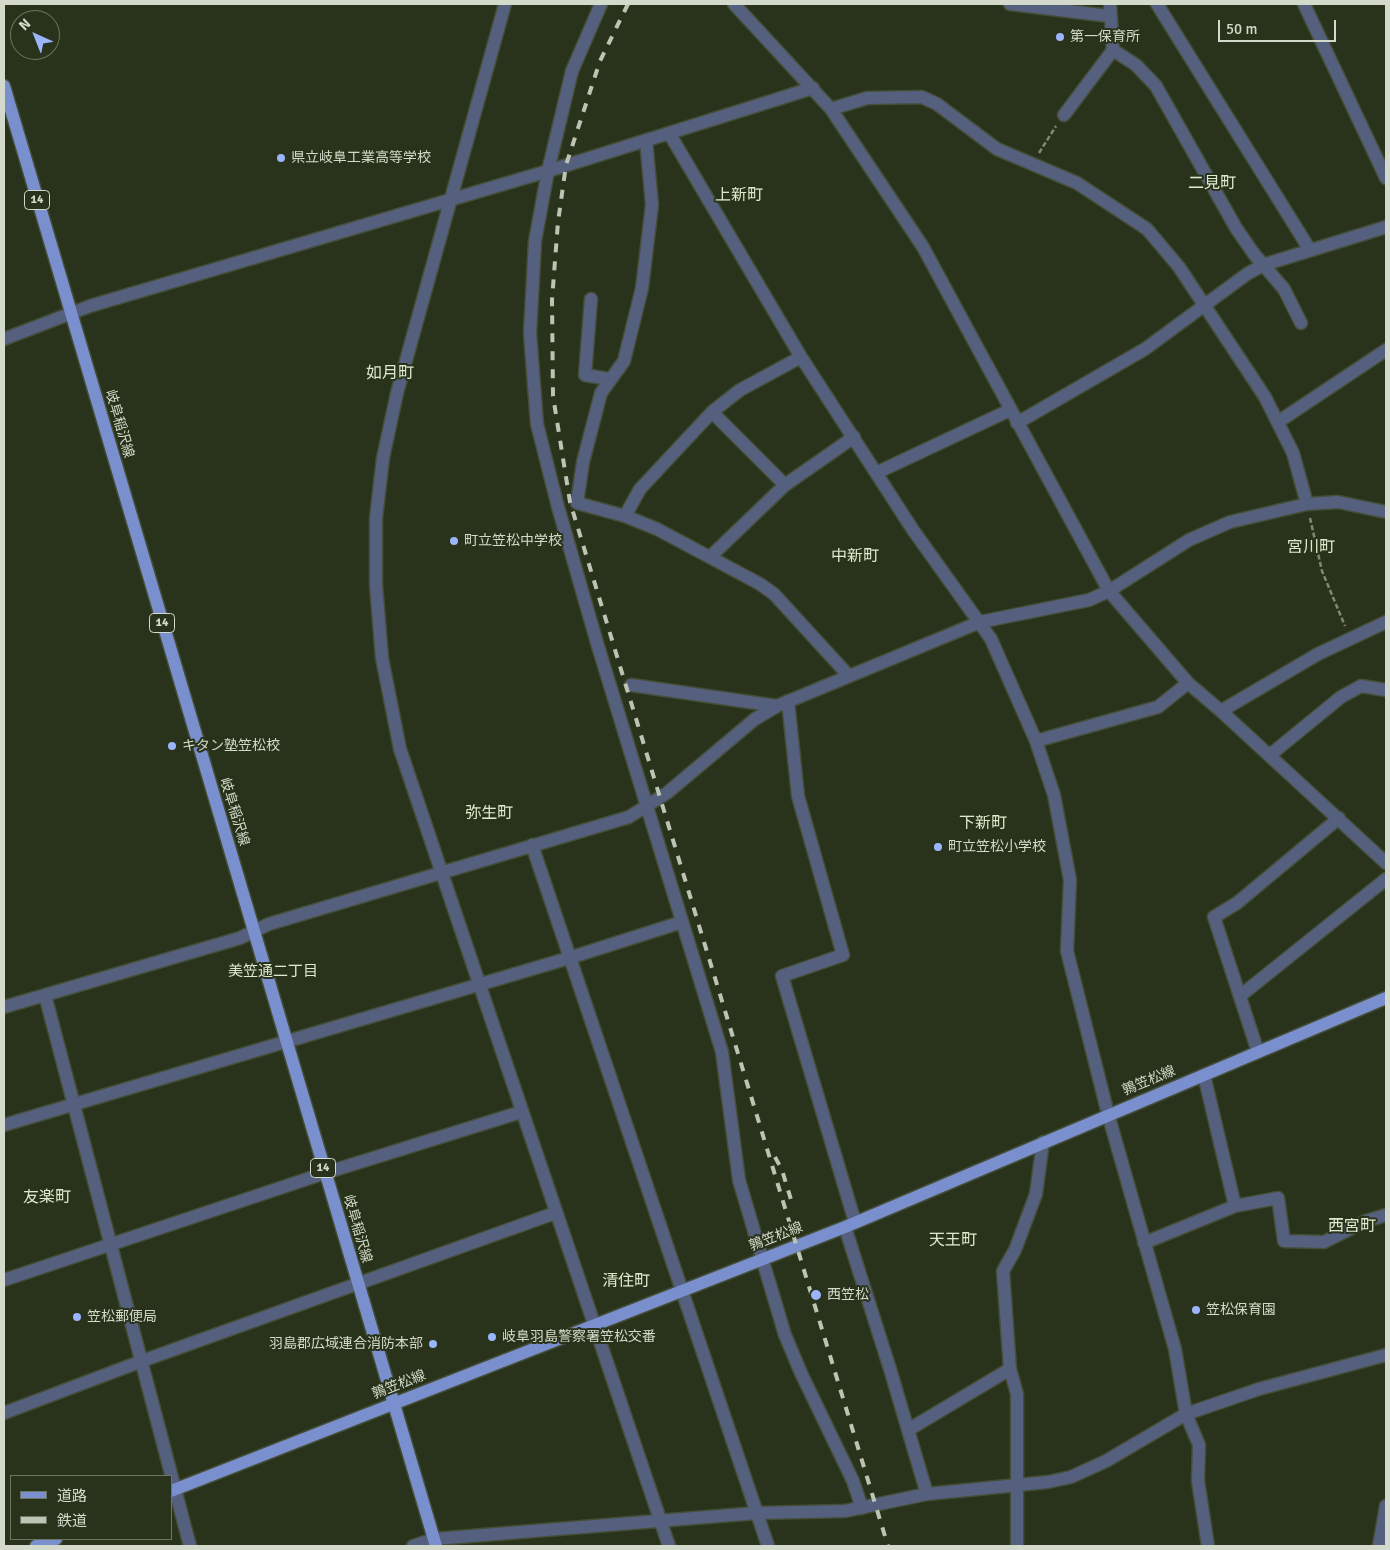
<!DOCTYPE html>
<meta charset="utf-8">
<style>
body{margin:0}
#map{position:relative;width:1390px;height:1550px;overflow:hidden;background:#29321a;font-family:Signika,"Noto Sans JP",sans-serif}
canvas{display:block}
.frame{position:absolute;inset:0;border:5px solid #d3dacb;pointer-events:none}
.legend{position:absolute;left:10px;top:1475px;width:162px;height:65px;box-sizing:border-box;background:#29321a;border:1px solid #6d7561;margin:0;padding:6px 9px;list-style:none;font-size:15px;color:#d3dacb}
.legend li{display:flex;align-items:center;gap:10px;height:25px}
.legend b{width:25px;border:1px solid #6d7561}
.north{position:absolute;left:10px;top:10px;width:50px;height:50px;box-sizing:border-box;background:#29321a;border:1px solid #6d7561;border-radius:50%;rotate:316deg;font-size:14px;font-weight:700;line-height:20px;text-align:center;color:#d3dacb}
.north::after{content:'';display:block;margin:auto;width:18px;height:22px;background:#9bb5fd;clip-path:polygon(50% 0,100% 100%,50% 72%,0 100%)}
.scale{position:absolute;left:1218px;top:20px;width:118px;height:22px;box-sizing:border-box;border:2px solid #d3dacb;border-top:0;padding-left:6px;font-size:15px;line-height:18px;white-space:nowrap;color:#d3dacb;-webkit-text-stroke:4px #29321a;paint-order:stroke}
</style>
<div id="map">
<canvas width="1390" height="1550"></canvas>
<div class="frame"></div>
<ul class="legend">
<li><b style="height:6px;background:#7a8fcd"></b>道路</li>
<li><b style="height:6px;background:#bdc4b4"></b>鉄道</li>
</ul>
<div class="north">N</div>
<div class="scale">50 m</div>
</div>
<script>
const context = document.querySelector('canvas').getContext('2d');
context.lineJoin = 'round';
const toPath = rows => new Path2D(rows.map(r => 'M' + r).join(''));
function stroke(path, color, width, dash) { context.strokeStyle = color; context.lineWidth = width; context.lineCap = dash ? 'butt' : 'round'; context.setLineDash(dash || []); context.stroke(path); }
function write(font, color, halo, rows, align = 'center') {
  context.font = font + ' Signika,"Noto Sans JP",sans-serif'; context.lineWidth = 4; context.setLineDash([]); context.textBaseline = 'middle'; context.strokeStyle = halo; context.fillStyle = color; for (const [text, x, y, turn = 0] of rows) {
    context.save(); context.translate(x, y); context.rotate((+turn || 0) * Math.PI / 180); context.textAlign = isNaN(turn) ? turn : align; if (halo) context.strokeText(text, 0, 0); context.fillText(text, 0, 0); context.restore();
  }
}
const minor = toPath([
 [505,4,397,393,383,458,376,518,376,585,382,658,400,749,669,1546],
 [601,4,572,71,548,171,535,241,530,333,537,424,558,507,597,643,722,1052,739,1180,762,1258,785,1335,801,1373,853,1481,862,1508],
 [734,4,831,109,923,247,1109,591,1188,683,1221,711,1386,863],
 [1010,4,1109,16],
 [1157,4,1310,250],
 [1304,4,1386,178],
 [1113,50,1136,65,1156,86,1236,228,1254,254,1284,289,1301,323],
 [831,109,867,98,922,97,937,104,997,149,1077,183,1147,229,1179,267,1265,397,1293,453,1307,504],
 [1064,115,1113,50,1110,4],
 [669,133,801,357,913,530,991,639,1036,741,1054,795,1070,880,1067,951,1108,1114,1175,1349,1186,1414,1199,1445,1198,1481,1208,1546],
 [646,140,652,205,642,288,624,361,601,393,583,462,577,503,625,516,657,529,760,584,774,594,849,676],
 [591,299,585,375,609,379],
 [4,339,90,306,548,171,813,88],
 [712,412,785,485],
 [1278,422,1386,350],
 [1017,423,1145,349,1247,274,1263,265,1386,227],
 [876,473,1010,410],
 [625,516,640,489,712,412,740,390,801,357],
 [710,557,785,485,854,437],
 [631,685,777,706],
 [788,701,798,796,843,955,782,976,855,1222],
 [1221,711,1318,654,1386,622],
 [1036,741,1158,707,1188,683],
 [1270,755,1341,697,1361,686,1386,690],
 [532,845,768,1546],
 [45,995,190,1546],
 [1240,996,1386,879],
 [4,1007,240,938,269,924,629,817,667,793,755,719,777,706,980,622,1089,600,1109,591,1189,540,1230,522,1307,504,1338,502,1386,512],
 [1258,1052,1214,917,1237,903,1339,818],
 [4,1125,569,958,682,922],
 [1235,1206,1278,1198,1284,1241,1324,1242,1366,1221,1386,1215],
 [845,1227,890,1369,927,1494],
 [1144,1243,1235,1206,1204,1075],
 [4,1280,325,1173,521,1112],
 [1010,1369,1017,1394,1017,1546],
 [4,1413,142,1361,555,1213],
 [908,1430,1010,1369,1003,1271,1015,1250,1036,1194,1043,1142],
 [413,1546,434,1539,757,1513,845,1511,927,1494,1048,1482,1071,1477,1106,1461,1186,1414,1259,1389,1386,1355],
 [1379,1546,1386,1506]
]);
const major = toPath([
 [4,86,436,1546],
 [171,1491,845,1227,1386,998],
 [36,1546,56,1539]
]);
stroke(minor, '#444d36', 15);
stroke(major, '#444d36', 15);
stroke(toPath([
 [1039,153,1056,126],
 [1310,518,1322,571,1345,626]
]), '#818975', 2.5, [5, 2.5]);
stroke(minor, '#55607e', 12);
stroke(major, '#7a8fcd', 12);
stroke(toPath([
 [628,4,600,61,566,165,558,222,552,300,553,396,570,502,888,1546],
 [775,1157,782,1170,792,1203]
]), '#bdc4b4', 4, [9, 9]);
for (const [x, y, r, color] of [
 [1060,37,5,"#9bb5fd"],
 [281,158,5,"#9bb5fd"],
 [454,541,5,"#9bb5fd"],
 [172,746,5,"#9bb5fd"],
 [938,847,5,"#9bb5fd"],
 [816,1295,6,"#9bb5fd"],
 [1196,1310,5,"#9bb5fd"],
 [77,1317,5,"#9bb5fd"],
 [492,1337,5,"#9bb5fd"],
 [433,1344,5,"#9bb5fd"]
]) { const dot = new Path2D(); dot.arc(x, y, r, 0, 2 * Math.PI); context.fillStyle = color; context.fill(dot); stroke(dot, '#29321a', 2); }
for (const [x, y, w] of [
 [37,200,25],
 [162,623,25],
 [323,1168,25]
]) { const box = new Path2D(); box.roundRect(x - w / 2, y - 9.5, w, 19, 4); context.fillStyle = '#29321a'; context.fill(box); stroke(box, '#d3dacb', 1); }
write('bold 12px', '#d3dacb', null, [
 ["14",37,200],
 ["14",162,623],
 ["14",323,1168]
]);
write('14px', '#d3dacb', '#29321a', [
 ["第一保育所",1070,37],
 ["県立岐阜工業高等学校",291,158],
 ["町立笠松中学校",464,541],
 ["キタン塾笠松校",182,746],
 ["町立笠松小学校",948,847],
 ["西笠松",827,1295],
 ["笠松保育園",1206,1310],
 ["笠松郵便局",87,1317],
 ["岐阜羽島警察署笠松交番",502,1337],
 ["羽島郡広域連合消防本部",423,1344,"right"]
], 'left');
write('14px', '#d3dacb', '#29321a', [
 ["岐阜稲沢線",119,424,74],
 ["岐阜稲沢線",234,812,73],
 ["鶉笠松線",1149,1081,-22],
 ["岐阜稲沢線",357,1229,74],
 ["鶉笠松線",776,1237,-21],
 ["鶉笠松線",399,1385,-21]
]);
write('15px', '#dce9cb', '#29321a', [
 ["美笠通二丁目",273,972]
]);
write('16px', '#dce9cb', '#29321a', [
 ["二見町",1212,184],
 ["上新町",739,196],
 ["如月町",390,374],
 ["宮川町",1311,548],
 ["中新町",855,557],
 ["弥生町",489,814],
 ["下新町",983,824],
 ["友楽町",47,1198],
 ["西宮町",1352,1227],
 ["天王町",953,1241],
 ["清住町",626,1282]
]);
</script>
